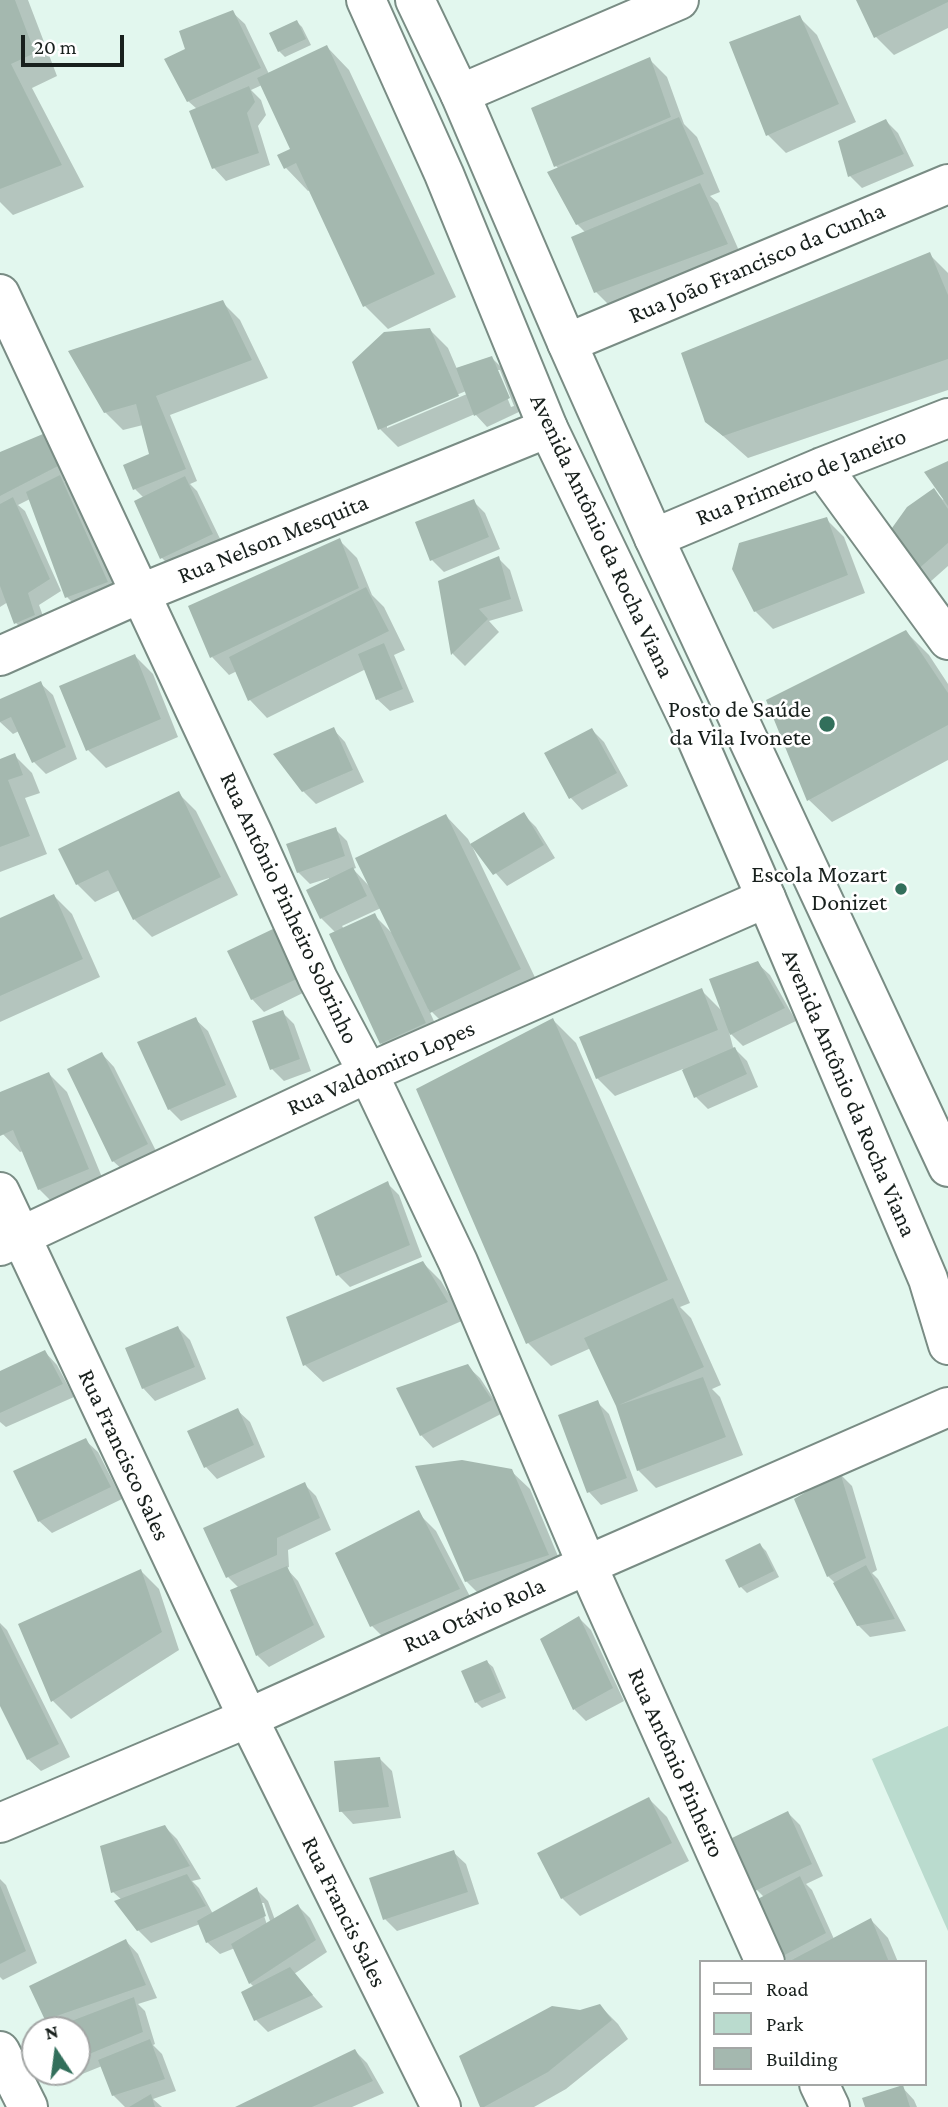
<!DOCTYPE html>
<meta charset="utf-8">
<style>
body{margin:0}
#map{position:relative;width:948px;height:2107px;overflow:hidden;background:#e2f7ee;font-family:"Crimson Pro",serif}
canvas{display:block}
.legend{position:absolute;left:699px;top:1960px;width:228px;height:126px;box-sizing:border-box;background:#fff;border:2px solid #a3a6a5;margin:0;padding:9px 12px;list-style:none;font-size:21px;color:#18201d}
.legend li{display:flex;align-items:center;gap:14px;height:35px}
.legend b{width:35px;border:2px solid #a3a6a5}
.north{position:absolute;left:21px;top:2016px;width:70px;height:70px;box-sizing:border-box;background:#fff;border:2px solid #a3a6a5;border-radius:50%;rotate:347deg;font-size:19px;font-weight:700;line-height:28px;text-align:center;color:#18201d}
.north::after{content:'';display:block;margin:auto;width:24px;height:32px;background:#326f5b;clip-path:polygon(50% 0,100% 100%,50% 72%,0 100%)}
.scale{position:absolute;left:21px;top:35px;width:103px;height:32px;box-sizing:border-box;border:4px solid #18201d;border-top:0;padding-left:9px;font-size:21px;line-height:24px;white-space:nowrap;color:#18201d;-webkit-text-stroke:5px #fff;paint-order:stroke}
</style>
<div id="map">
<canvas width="948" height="2107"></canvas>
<ul class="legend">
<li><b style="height:9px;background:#fff"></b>Road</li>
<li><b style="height:19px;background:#badbce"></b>Park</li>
<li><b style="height:19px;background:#a4b8af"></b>Building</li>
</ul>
<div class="north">N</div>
<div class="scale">20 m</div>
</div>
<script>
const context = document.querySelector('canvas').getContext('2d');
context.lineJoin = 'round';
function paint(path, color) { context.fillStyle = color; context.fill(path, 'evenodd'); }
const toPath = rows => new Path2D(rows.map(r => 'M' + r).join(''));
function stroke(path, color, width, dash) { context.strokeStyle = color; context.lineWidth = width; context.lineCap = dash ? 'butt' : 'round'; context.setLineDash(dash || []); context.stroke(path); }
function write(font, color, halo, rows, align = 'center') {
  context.font = font + ' "Crimson Pro",serif'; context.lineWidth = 5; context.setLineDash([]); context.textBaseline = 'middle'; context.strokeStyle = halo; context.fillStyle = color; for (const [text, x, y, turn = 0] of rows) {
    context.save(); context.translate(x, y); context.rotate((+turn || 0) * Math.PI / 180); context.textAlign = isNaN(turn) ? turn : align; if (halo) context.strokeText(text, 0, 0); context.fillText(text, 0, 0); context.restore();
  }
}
paint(toPath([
 [948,1726,948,1931,872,1759]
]), '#badbce');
paint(toPath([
 [0,0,28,0,57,76,32,88,84,187,13,215,0,202],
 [858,0,948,0,948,28,894,55,876,37],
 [232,12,245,24,269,74,327,47,349,70,456,297,388,329,365,306,310,190,308,191,286,168,292,150,262,85,251,90,261,100,266,115,258,126,270,165,226,181,214,168,191,112,197,109,188,101,187,50],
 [799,17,817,35,856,122,786,153,768,135,732,43],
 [297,22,302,27,311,45,285,57,279,51],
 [649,59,667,77,684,124,697,137,720,192,710,196,718,203,744,262,614,310,596,292,586,233,577,224,559,169,556,166],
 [886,121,898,133,914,166,862,188,850,176],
 [929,254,948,273,948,390,748,458,706,421],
 [222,302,240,320,268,378,170,415,197,481,190,484,197,491,224,547,174,570,162,558,136,502,144,498,135,489,151,455,143,425,123,430,105,412],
 [430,330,448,348,457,369,492,358,504,370,521,411,487,427,475,414,398,447,380,429],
 [496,370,500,370,514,406,511,407],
 [466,391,467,394,387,428,387,424],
 [42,436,54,448,69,479,64,481,72,489,119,594,79,609,67,597,30,499,18,505,25,511,61,591,39,605,47,627,28,635,16,623,8,602,0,607,0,454],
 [948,463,948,566,930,582,918,570,934,490,943,500,945,498],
 [473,501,485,513,500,549,444,572,432,560],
 [826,519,844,537,865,593,773,629,755,611],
 [339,540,357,558,372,595,384,607,405,650,394,655,414,702,390,711,377,699,366,669,267,718,250,700,237,671,229,675,212,657],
 [498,558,510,570,523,611,489,621,499,632,465,666,453,654,440,582],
 [906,632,929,655,948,684,948,760,832,822,809,800],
 [135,656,153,674,178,737,106,768,88,750,61,687],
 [40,683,53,695,77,759,46,774,34,762,19,731,13,734,0,722,0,701],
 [333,729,345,742,364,782,316,804,303,791],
 [592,730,604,742,628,786,582,810,570,797],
 [14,755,32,773,40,793,25,798,47,854,0,872,0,761],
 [178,793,196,811,238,895,152,937,134,919,120,890,95,902,77,884],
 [524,815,536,827,555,858,507,886,472,846,542,992,454,1034,428,1008,443,1041,399,1061,381,1043,336,933,321,918,329,878,310,884,298,872,335,829,347,841,356,868,353,869,370,887,446,816,468,839,471,845],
 [381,908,393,934,374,915,344,929,342,926],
 [54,896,72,914,100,977,0,1022,0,920],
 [274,930,309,990,264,1012,252,999],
 [757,963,770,975,796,1021,743,1046,729,1032,733,1047,747,1061,758,1087,708,1109,696,1097,683,1069,615,1096,597,1078,701,990,723,1012],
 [282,1012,294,1024,311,1071,284,1081,272,1069],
 [195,1019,208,1031,237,1097,181,1121,169,1109],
 [553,1020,576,1043,690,1303,680,1307,691,1318,721,1385,712,1389,720,1397,743,1455,656,1488,638,1470,618,1406,591,1348,551,1366,528,1343],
 [102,1054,114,1067,159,1157,126,1173,113,1161],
 [49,1074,67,1092,106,1187,57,1207,39,1189,23,1151,20,1152,0,1131,0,1093],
 [387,1183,399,1195,422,1257,350,1287,338,1275],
 [423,1263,441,1281,464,1320,323,1382,305,1365],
 [178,1328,190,1340,206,1379,155,1401,143,1388],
 [45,1352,57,1365,74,1397,6,1427,0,1422,0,1372],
 [467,1366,480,1378,503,1413,433,1448,421,1435],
 [597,1402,609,1414,638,1491,601,1505,589,1492],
 [237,1410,250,1422,265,1457,217,1479,205,1466],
 [85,1440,98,1452,122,1499,52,1533,39,1521],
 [511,1471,530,1489,565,1573,484,1599,466,1581],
 [840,1474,852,1486,877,1570,872,1573,878,1579,906,1631,870,1637,858,1625,835,1583,828,1576],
 [304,1484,316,1496,331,1530,288,1550,289,1567,286,1568,298,1581,325,1637,269,1667,257,1655,239,1588,228,1577],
 [418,1513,436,1531,476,1608,390,1644,372,1626],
 [760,1545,766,1551,779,1577,747,1593,741,1587,728,1561],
 [141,1571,159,1589,179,1650,71,1719,53,1701,20,1625],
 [579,1618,591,1630,624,1701,586,1721,574,1709],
 [0,1623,7,1630,70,1757,41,1771,28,1759,0,1702],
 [487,1662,493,1667,506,1698,482,1708,476,1702],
 [380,1759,392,1771,401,1818,353,1824,341,1811],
 [649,1799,667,1817,689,1861,580,1916,562,1898],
 [788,1813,800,1825,823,1876,806,1884,812,1890,834,1939,871,1920,888,1938,898,1962,788,1962,783,1956,764,1897,757,1890],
 [165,1827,177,1839,201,1879,192,1881,199,1888,213,1914,256,1889,268,1901,275,1920,298,1906,310,1918,327,1952,294,1974,323,2007,268,2032,256,2020,254,1987,250,1983,235,1948,220,1954,207,1942,200,1924,151,1943,138,1930,122,1900,113,1892],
 [260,1903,264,1903,271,1924,267,1925],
 [453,1852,466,1864,479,1904,397,1931,385,1919],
 [0,1879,6,1885,37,1963,3,1980,0,1977],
 [126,1941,138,1954,157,1998,138,2004,145,2011,155,2044,153,2045,162,2054,176,2091,153,2099,162,2107,125,2107,113,2095,102,2066,65,2081,56,2072,77,2072,77,2030,53,2030,56,2029,46,2019],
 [600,2006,618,2024,628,2039,566,2089,534,2107,482,2107,580,2011],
 [355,2051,367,2063,384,2093,352,2107,242,2107],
 [902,2087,914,2100,917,2107,866,2107]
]), '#0003');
paint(toPath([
 [0,0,15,0,35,53,11,64,62,165,0,189],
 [856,0,948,0,948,2,874,38],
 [233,10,261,68,187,102,164,59,185,49,179,31],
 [800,15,839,104,766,136,729,42],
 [297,20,306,39,278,52,269,33],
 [327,45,435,274,363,307,296,163,284,169,277,155,290,149,257,78],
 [650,57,671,117,554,167,531,108],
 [249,86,255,102,247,113,259,153,212,169,189,111],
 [679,117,704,174,576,225,547,172],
 [886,119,904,154,848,177,838,141],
 [700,183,728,244,594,293,571,237],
 [930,252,948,295,948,359,723,436,705,422,681,353],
 [223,300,252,360,156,396,186,469,133,490,123,465,149,454,136,404,104,413,68,351],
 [430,328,459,396,378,430,352,362,384,332],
 [492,356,510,398,474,416,456,368],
 [43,434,58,466,0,496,0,452],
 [948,461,948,506,924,472],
 [60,475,108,582,65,598,26,492],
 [185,476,213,534,160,559,134,501],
 [934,488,948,509,948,543,916,571,887,535,907,507],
 [13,497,50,579,28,593,35,615,14,624,0,586,0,504],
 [474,499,489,537,430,561,415,522],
 [827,517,848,575,754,612,732,569,739,543],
 [340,538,359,588,210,658,188,606],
 [499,556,511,599,479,609,488,619,451,655,438,581],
 [366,587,389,631,248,701,229,657],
 [906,630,948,693,948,725,807,801,766,700],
 [384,643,403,689,376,700,358,654],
 [135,654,161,719,86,751,59,686],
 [41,681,66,747,32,763,11,717,0,722,0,699],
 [334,727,353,770,302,792,273,754],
 [592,728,617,773,569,799,544,753],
 [15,753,23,775,8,780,30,836,0,847,0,759],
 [179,791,221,877,133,920,108,870,76,885,58,849],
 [524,812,544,845,493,875,470,844],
 [446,814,521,969,430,1013,355,858],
 [336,827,345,856,297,873,286,844],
 [353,867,367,896,320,919,306,890],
 [54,894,83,959,0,996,0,918],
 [375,913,426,1023,380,1044,329,934],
 [275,928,299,978,251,1000,227,951],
 [758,961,785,1008,730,1035,709,979],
 [702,988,718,1030,596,1079,579,1037],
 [283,1010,300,1059,270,1070,252,1021],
 [196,1017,226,1085,168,1110,137,1042],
 [553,1018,668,1280,526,1344,416,1089],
 [735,1047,747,1074,694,1098,682,1070],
 [102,1052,148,1144,112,1162,67,1069],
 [49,1072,89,1169,38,1190,13,1130,0,1136,0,1092],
 [388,1181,410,1245,336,1276,314,1217],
 [423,1261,448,1302,303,1366,286,1317],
 [673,1298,704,1367,619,1405,703,1377,726,1437,637,1471,616,1406,584,1338],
 [178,1326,195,1367,142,1389,125,1348],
 [45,1350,63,1384,0,1413,0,1371],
 [468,1364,492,1400,420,1436,396,1388],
 [598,1400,627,1478,587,1493,558,1415],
 [238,1408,254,1445,204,1468,187,1431],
 [86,1438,111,1487,38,1522,13,1471],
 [462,1460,512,1469,549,1555,465,1582,415,1466],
 [840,1472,866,1558,827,1577,794,1499],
 [305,1482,320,1518,277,1538,277,1555,226,1578,203,1528],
 [419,1510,460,1589,370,1627,335,1553],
 [760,1543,774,1571,739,1588,725,1560],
 [866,1565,895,1619,857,1626,833,1583],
 [287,1566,314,1625,256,1656,230,1590],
 [141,1569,162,1632,51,1702,18,1624],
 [579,1616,613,1688,573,1710,540,1639],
 [0,1625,59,1744,27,1760,0,1706],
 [487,1660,501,1692,475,1703,461,1671],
 [380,1757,389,1807,339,1812,334,1761],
 [649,1797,672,1843,561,1899,537,1853],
 [788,1811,812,1864,755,1891,732,1838],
 [165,1825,190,1866,111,1893,100,1846],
 [454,1850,468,1892,383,1920,369,1878],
 [187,1874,206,1906,137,1931,114,1901],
 [800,1876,826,1933,781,1957,756,1900],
 [0,1885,26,1951,0,1964],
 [257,1887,266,1916,206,1943,197,1921],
 [298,1904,316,1940,249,1984,231,1944],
 [871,1918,889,1962,788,1962],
 [126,1939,146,1985,45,2020,29,1986],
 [290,1967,313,1995,254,2021,241,1992],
 [134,1997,143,2032,77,2059,77,2030,48,2030],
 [600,2004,612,2020,548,2072,484,2107,480,2107,459,2056,552,2006,580,2010],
 [150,2039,165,2079,112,2096,98,2060],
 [355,2049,373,2081,312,2107,235,2107],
 [903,2085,910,2107,865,2107,862,2098],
 [151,2094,155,2107,129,2107]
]), '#a4b8af');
const minor = toPath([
 [460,94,679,0],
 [0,294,253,834,318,979,368,1073,458,1262,587,1565,765,1962],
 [567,343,948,184],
 [822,467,948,640],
 [654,538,822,467,948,418],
 [0,656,139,594,548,428],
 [0,1192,248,1718,441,2107],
 [0,1246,368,1073,766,898],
 [0,1823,248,1718,587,1565,948,1407],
 [0,2051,28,2107],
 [819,2084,830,2107]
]);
const major = toPath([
 [366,0,444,174,548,428,689,721,766,898,928,1279,948,1345],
 [415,0,460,94,567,343,654,538,948,1167]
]);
stroke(minor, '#798c84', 42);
stroke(major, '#798c84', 42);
stroke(minor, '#fff', 38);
stroke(major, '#fff', 38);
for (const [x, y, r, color] of [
 [827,724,9,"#326f5b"],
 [901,889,7,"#326f5b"]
]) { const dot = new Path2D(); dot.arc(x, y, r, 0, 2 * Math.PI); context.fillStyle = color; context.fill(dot); stroke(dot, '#fff', 2.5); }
write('24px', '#18201d', '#fff', [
 ["Rua João Francisco da Cunha",757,263,-23],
 ["Rua Primeiro de Janeiro",801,477,-22],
 ["Avenida Antônio da Rocha Viana",602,536,65],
 ["Rua Nelson Mesquita",273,539,-22],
 ["Rua Antônio Pinheiro Sobrinho",289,908,65],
 ["Rua Valdomiro Lopes",381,1068,-24],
 ["Avenida Antônio da Rocha Viana",849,1093,67],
 ["Rua Francisco Sales",124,1455,65],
 ["Rua Otávio Rola",474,1615,-24],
 ["Rua Antônio Pinheiro",676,1763,66],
 ["Rua Francis Sales",344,1912,64]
]);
write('24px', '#18201d', '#fff', [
 ["Posto de Saúde",811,710],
 ["da Vila Ivonete",811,738],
 ["Escola Mozart",887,875],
 ["Donizet",887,903]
], 'right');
</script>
